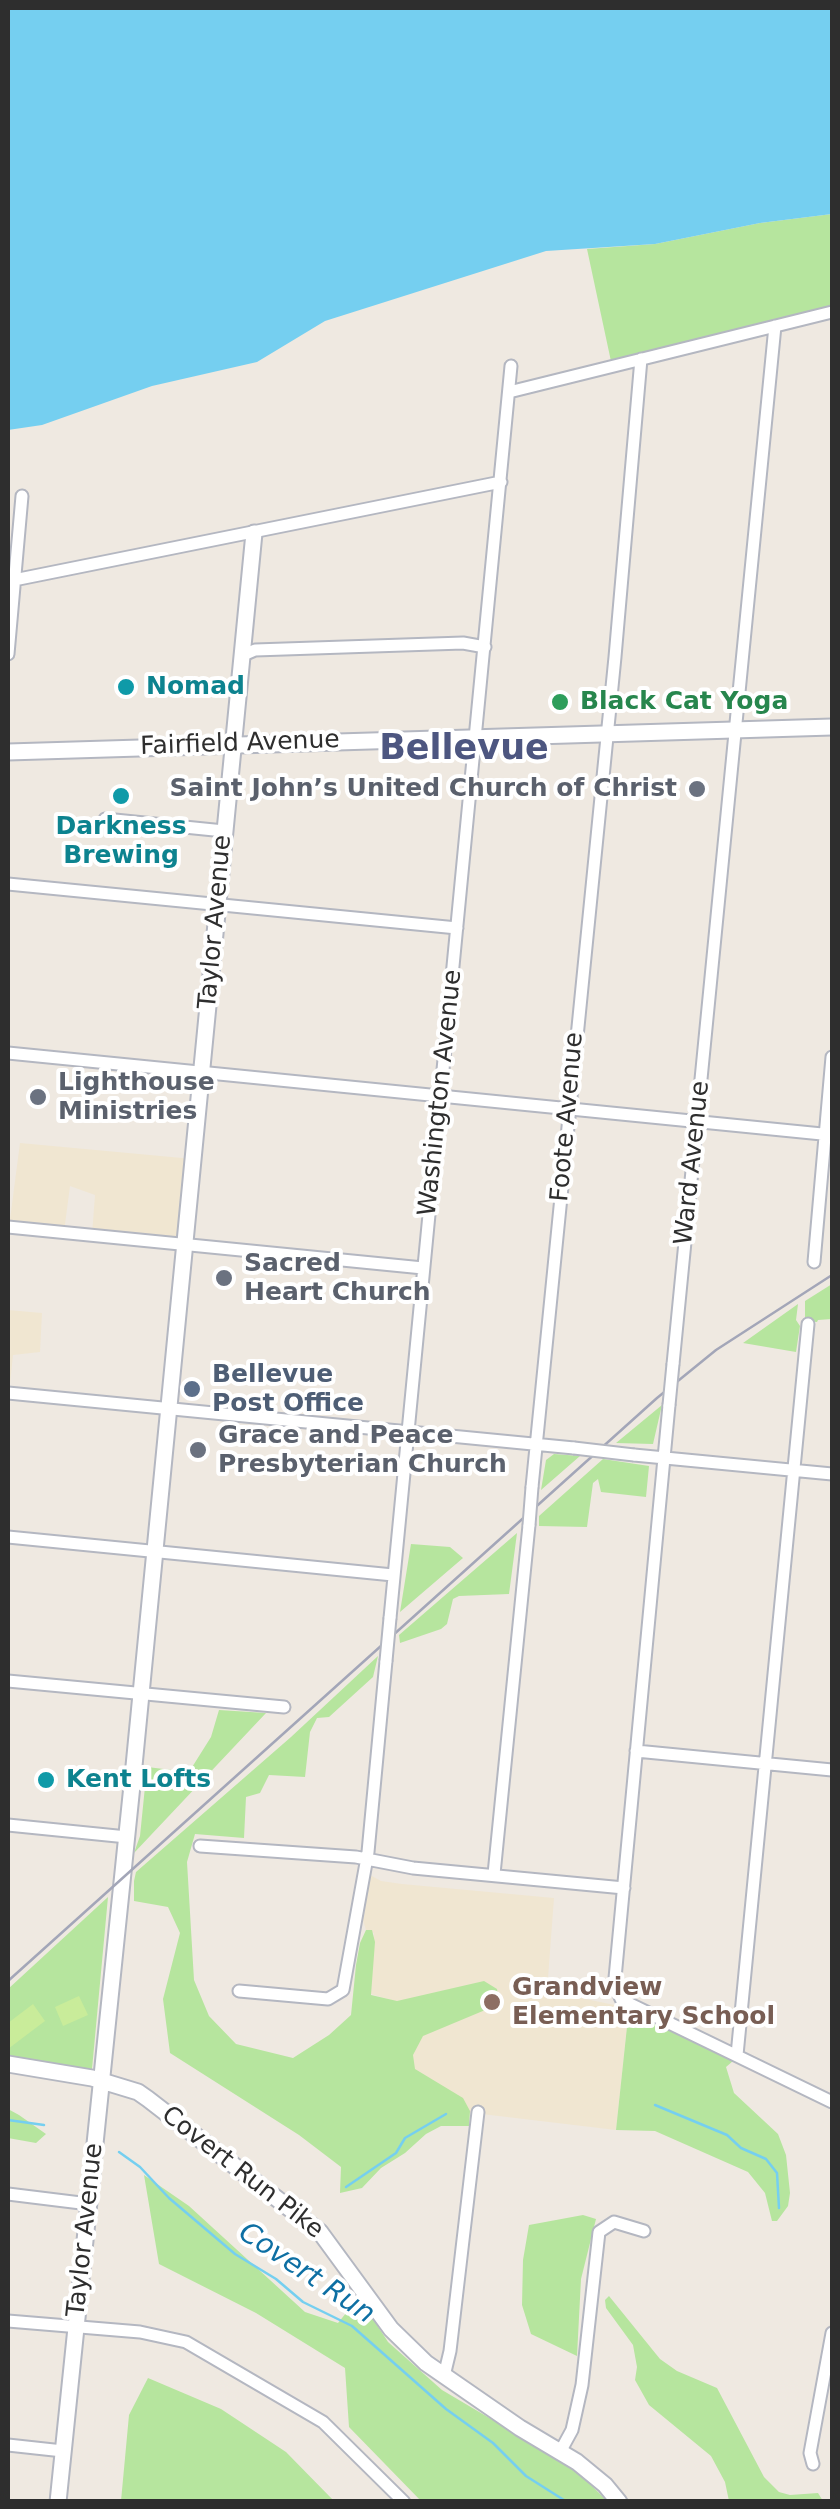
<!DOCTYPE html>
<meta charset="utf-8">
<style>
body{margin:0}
#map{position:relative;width:840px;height:2509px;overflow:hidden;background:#efe9e1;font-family:"DejaVu Sans",sans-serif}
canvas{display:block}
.frame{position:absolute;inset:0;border:10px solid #2e2e2e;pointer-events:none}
</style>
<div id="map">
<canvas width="840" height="2509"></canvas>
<div class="frame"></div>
</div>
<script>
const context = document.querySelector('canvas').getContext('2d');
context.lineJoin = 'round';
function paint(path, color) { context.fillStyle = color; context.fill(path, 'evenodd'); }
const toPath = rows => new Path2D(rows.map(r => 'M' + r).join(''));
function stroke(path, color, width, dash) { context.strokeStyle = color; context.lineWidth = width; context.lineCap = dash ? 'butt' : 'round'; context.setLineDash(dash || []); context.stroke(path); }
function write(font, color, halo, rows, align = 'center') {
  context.font = font + ' "DejaVu Sans",sans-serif'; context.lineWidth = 8; context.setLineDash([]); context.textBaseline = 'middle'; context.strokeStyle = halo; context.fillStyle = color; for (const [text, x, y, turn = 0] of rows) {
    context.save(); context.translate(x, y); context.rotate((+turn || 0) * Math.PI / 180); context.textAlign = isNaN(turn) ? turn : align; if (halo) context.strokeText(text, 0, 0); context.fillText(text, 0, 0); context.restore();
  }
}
paint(toPath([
 [20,1143,193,1159,184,1244,92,1235,95,1195,70,1186,64,1232,9,1227],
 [8,1310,42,1313,40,1352,13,1355,9,1393],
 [368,1874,381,1881,402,1884,554,1898,547,1991,629,2008,616,2130,381,2102,391,2000,371,1994,374,1933,366,1930,362,1917]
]), '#f0e6d1');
paint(toPath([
 [832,214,832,312,612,366,587,249,655,244,760,223],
 [832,1284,832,1319,818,1320,817,1322,805,1321,805,1301],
 [798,1304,796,1320,800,1326,796,1352,743,1343],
 [662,1405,653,1444,616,1443],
 [554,1454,580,1456,541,1490,546,1460],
 [603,1459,649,1466,646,1497,601,1492,598,1479,593,1483,587,1527,539,1526,539,1516],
 [517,1533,509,1594,459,1596,453,1599,447,1624,441,1629,400,1643,399,1635],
 [411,1544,450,1547,463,1558,400,1612],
 [378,1656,373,1677,329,1717,317,1718,310,1732,305,1777,269,1775,260,1793,246,1797,244,1838,195,1834,187,1862,194,1980,209,2016,236,2044,293,2058,329,2035,351,2015,356,1965,360,1943,366,1930,372,1930,375,1942,371,1995,397,2001,484,1981,497,1989,498,1995,490,2008,423,2036,413,2055,415,2069,463,2098,470,2111,469,2126,441,2126,426,2134,405,2153,381,2168,362,2188,340,2193,341,2167,299,2135,170,2053,163,1999,180,1933,168,1907,134,1901,134,1881,136,1872,291,1737],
 [219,1710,266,1713,134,1853,140,1836,147,1767,189,1772,211,1737],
 [108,1897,92,2069,8,2058,8,1989],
 [629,2008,733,2061,726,2067,734,2093,778,2134,786,2155,790,2193,788,2206,777,2221,772,2221,765,2193,748,2172,655,2131,616,2130],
 [8,2109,19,2115,46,2134,36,2143,8,2138],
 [144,2175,189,2206,305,2312,338,2323,359,2297,388,2342,442,2390,574,2468,607,2501,421,2501,349,2427,345,2368,256,2313,159,2264],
 [583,2215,596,2219,581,2279,577,2356,531,2334,522,2305,523,2260,529,2225],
 [609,2296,660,2359,677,2371,717,2388,764,2477,779,2492,790,2495,818,2493,823,2501,729,2501,725,2482,711,2456,649,2405,635,2380,637,2367,633,2345,606,2308,605,2300],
 [148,2378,221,2409,286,2452,334,2501,121,2501,129,2415]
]), '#b6e59e');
paint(toPath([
 [79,1996,88,2015,63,2026,55,2007],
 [33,2004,45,2021,8,2049,8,2023]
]), '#c9ec9a');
paint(toPath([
 [8,8,832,8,832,214,760,223,655,244,546,251,325,321,257,362,152,386,42,425,8,430]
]), '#75cff0');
stroke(toPath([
 [655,2105,727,2135,741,2148,766,2159,777,2173,779,2208],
 [8,2120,44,2125],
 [119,2152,140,2167,169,2198,235,2254,276,2279,303,2302,352,2326,446,2409,493,2443,526,2476,567,2502],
 [346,2187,396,2153,405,2138,446,2114]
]), '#75cff0', 2.5);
const street = toPath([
 [509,392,832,312],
 [14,580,501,482],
 [8,654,22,496],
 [241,656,255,650,463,643,485,647],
 [105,819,224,831],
 [8,884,457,928],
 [8,1053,832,1135],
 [8,1227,423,1268],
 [814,1262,832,1057],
 [673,1364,775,326],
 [8,1393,574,1448],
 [669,1405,615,1978,617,1990,621,1999,630,2004,832,2102],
 [634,1455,832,1474],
 [532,1487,615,657,641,359],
 [8,1537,393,1575],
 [390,1618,511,366],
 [8,1681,284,1707],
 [636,1751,832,1770],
 [8,1825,127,1837],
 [200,1846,356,1857,413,1868,624,1888],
 [494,1874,529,1525],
 [239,1991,328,1999,343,1990,368,1852,386,1661],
 [737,2055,808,1324],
 [8,2194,89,2204],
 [8,2321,140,2332,186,2342,323,2422,404,2502],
 [444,2376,450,2351,478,2112],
 [8,2445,63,2451],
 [560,2452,572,2430,582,2385,599,2232,614,2222,644,2231],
 [813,2464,810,2453,832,2333]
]);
const secondary = toPath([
 [8,752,832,727],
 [8,2064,92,2078,138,2092,148,2099,320,2232,391,2329,426,2363,520,2428,577,2462,605,2485,619,2502],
 [58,2502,134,1766,254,533]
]);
stroke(street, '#b4b7c1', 15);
stroke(secondary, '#b4b7c1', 19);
stroke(street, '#fff', 11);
stroke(secondary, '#fff', 15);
stroke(toPath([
 [8,1981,657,1398,716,1350,832,1275]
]), '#a3a6b8', 2.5);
const streetBridge = toPath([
 [669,1405,673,1364],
 [574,1448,634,1455],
 [529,1525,532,1487],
 [386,1661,390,1618]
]);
stroke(streetBridge, '#b4b7c1', 15, []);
stroke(streetBridge, '#fff', 11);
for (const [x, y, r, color] of [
 [126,687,10,"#0f9aa8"],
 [560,702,10,"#2e9e5b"],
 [697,789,10,"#6b7280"],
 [121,796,10,"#0f9aa8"],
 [38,1097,10,"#6b7280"],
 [224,1278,10,"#6b7280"],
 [192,1389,10,"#5c6f8a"],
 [198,1450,10,"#6b7280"],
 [46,1780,10,"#0f9aa8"],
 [492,2002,10,"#8d6e63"]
]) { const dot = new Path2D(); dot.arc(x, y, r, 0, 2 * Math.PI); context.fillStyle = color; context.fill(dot); stroke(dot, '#fff', 4); }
write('bold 25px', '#0d838f', '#fff', [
 ["Nomad",146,687],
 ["Darkness",121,827,"center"],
 ["Brewing",121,856,"center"],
 ["Kent Lofts",66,1780]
], 'left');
write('bold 25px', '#27864d', '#fff', [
 ["Black Cat Yoga",580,702]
], 'left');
write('25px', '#2e2e2e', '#fff', [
 ["Fairfield Avenue",240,744,-2],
 ["Taylor Avenue",216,922,-85],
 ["Washington Avenue",441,1093,-84],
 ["Foote Avenue",568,1117,-85],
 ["Ward Avenue",693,1163,-84],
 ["Covert Run Pike",242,2173,38],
 ["Taylor Avenue",86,2230,-84]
]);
write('bold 25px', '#5b616d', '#fff', [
 ["Saint John’s United Church of Christ",677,789,"right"],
 ["Lighthouse",58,1083],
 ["Ministries",58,1112],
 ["Sacred",244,1264],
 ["Heart Church",244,1293],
 ["Grace and Peace",218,1436],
 ["Presbyterian Church",218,1465]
], 'left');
write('bold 25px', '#4e5e75', '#fff', [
 ["Bellevue",212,1375],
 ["Post Office",212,1404]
], 'left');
write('bold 25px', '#785e54', '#fff', [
 ["Grandview",512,1988],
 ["Elementary School",512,2017]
], 'left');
write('italic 28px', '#0d6fa3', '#fff', [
 ["Covert Run",306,2274,34]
]);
write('bold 35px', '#4d5680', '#fff', [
 ["Bellevue",464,750]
]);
</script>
